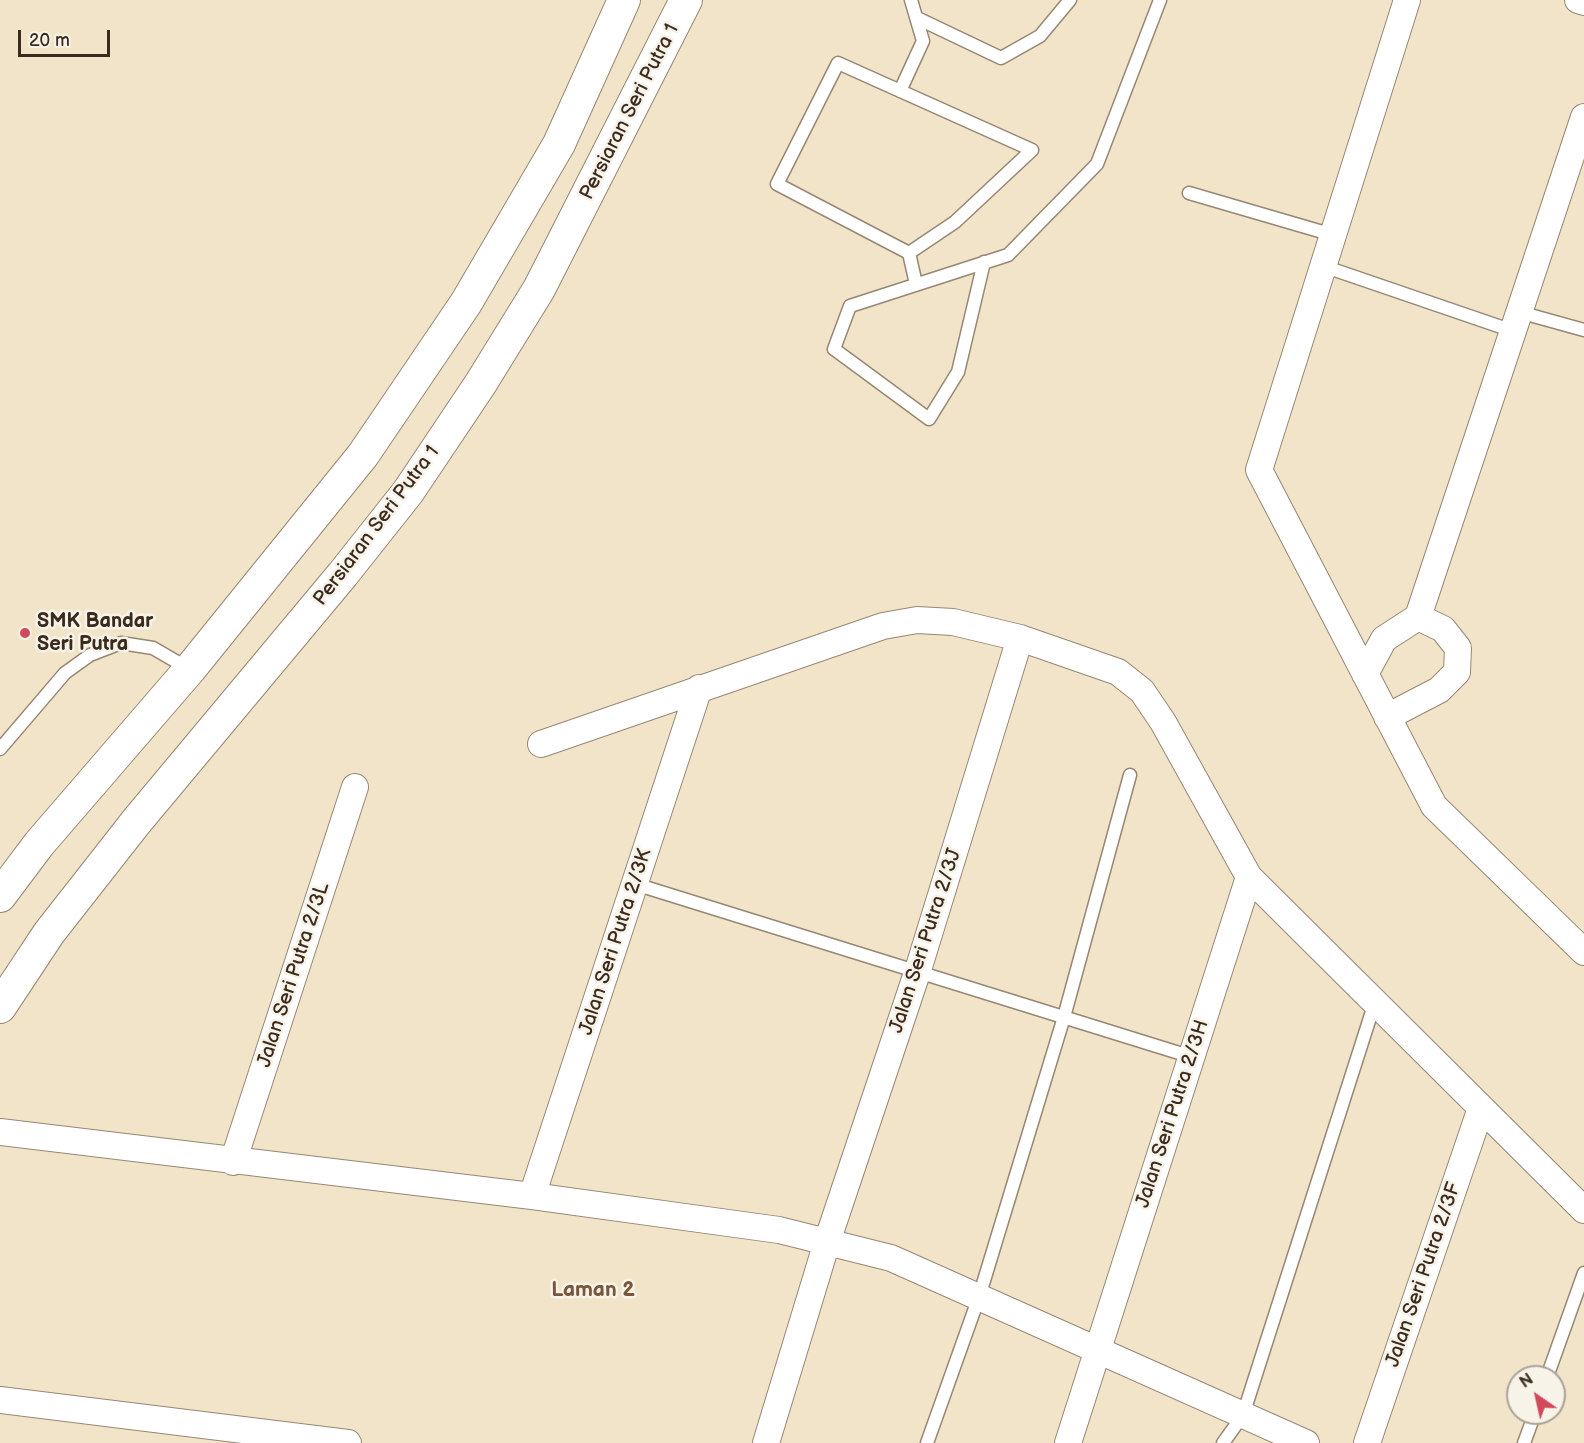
<!DOCTYPE html>
<style>
body{margin:0}
#map{position:relative;width:1584px;height:1443px;overflow:hidden;background:#f2e4c9;font-family:"Balsamiq Sans",sans-serif}
canvas{display:block}
.north{position:absolute;left:1506px;top:1365px;width:60px;height:60px;box-sizing:border-box;background:#f7f3e8;border:2px solid #aca397;border-radius:50%;rotate:326deg;font-size:16px;font-weight:700;line-height:24px;text-align:center;color:#3b2a1e}
.north::after{content:'';display:block;margin:auto;width:21px;height:27px;background:#d1495b;clip-path:polygon(50% 0,100% 100%,50% 72%,0 100%)}
.scale{position:absolute;left:18px;top:30px;width:92px;height:27px;box-sizing:border-box;border:3px solid #3b2a1e;border-top:0;padding-left:8px;font-size:18px;line-height:21px;white-space:nowrap;color:#3b2a1e;-webkit-text-stroke:4px #f7f3e8;paint-order:stroke}
</style>
<div id="map">
<canvas width="1584" height="1443"></canvas>
<div class="north">N</div>
<div class="scale">20 m</div>
</div>
<script>
const context = document.querySelector('canvas').getContext('2d');
context.lineJoin = 'round';
const toPath = rows => new Path2D(rows.map(r => 'M' + r).join(''));
function stroke(path, color, width, dash) { context.strokeStyle = color; context.lineWidth = width; context.lineCap = dash ? 'butt' : 'round'; context.setLineDash(dash || []); context.stroke(path); }
function write(font, color, halo, rows, align = 'center') {
  context.font = font + ' "Balsamiq Sans",sans-serif'; context.lineWidth = 5; context.setLineDash([]); context.textBaseline = 'middle'; context.strokeStyle = halo; context.fillStyle = color; for (const [text, x, y, turn = 0] of rows) {
    context.save(); context.translate(x, y); context.rotate((+turn || 0) * Math.PI / 180); context.textAlign = isNaN(turn) ? turn : align; if (halo) context.strokeText(text, 0, 0); context.fillText(text, 0, 0); context.restore();
  }
}
const service = toPath([
 [917,18,1001,58,1040,36,1070,0],
 [900,91,923,41,911,0],
 [1189,193,1333,235],
 [909,253,777,184,838,63,1032,150,955,222,909,253,916,284],
 [984,262,958,372,929,419,834,349,850,306,1008,255,1097,164,1160,0],
 [1323,266,1513,331],
 [1519,312,1584,330],
 [0,749,65,673,90,655,121,643,153,648,189,669],
 [635,884,1192,1057],
 [1547,1377,1584,1273],
 [927,1443,979,1297,1064,1017,1130,775],
 [1223,1443,1243,1415,1375,1002],
 [1524,1443,1535,1413]
]);
const minor = toPath([
 [1407,0,1259,470,1434,806,1584,952],
 [1578,0,1584,2],
 [1365,674,1384,639,1418,617,1584,117],
 [1387,717,1439,690,1457,672,1458,648,1443,629,1418,617],
 [541,744,883,626,917,620,953,622,1020,638,1118,672,1142,691,1163,722,1249,877,1584,1210],
 [0,1132,532,1196,779,1230,891,1258,1306,1443],
 [233,1162,355,787],
 [532,1196,699,688],
 [0,1400,348,1443],
 [766,1443,827,1242,918,970,1020,638],
 [1068,1443,1249,877],
 [1367,1443,1481,1108]
]);
const tertiary = toPath([
 [0,896,39,844,190,669,363,455,466,303,559,144,624,0],
 [0,1007,49,933,136,822,343,574,408,492,481,383,539,289,686,0]
]);
stroke(service, '#968774', 15);
stroke(minor, '#968774', 28);
stroke(tertiary, '#968774', 34);
stroke(service, '#fff', 12);
stroke(minor, '#fff', 26);
stroke(tertiary, '#fff', 32);
for (const [x, y, r, color] of [
 [25,633,6,"#d1495b"]
]) { const dot = new Path2D(); dot.arc(x, y, r, 0, 2 * Math.PI); context.fillStyle = color; context.fill(dot); stroke(dot, '#f7f3e8', 2); }
write('20px', '#3b2a1e', '#f7f3e8', [
 ["Persiaran Seri Putra 1",630,112,-63],
 ["Persiaran Seri Putra 1",377,526,-53],
 ["Jalan Seri Putra 2/3J",926,941,-72],
 ["Jalan Seri Putra 2/3K",616,942,-72],
 ["Jalan Seri Putra 2/3L",294,975,-72],
 ["Jalan Seri Putra 2/3H",1173,1114,-72],
 ["Jalan Seri Putra 2/3F",1424,1275,-71]
]);
write('bold 20px', '#3b2a1e', '#f7f3e8', [
 ["SMK Bandar",37,622],
 ["Seri Putra",37,645]
], 'left');
write('bold 21px', '#79573c', '#f7f3e8', [
 ["Laman 2",593,1291]
]);
</script>
